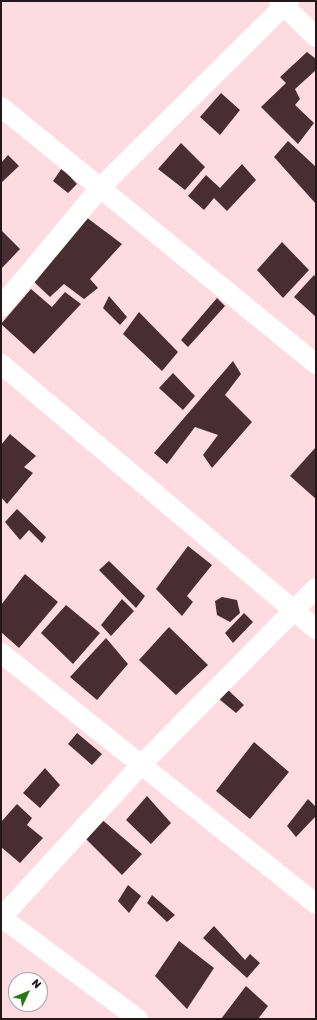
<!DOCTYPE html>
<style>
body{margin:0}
#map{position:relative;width:317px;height:1020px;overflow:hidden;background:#fedbe1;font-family:Rubik,sans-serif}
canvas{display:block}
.frame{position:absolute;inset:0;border:2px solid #231719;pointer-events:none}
.north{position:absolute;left:8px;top:972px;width:40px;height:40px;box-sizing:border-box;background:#fff;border:1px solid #a7a2a3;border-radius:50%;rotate:46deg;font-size:11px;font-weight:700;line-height:16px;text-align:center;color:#231719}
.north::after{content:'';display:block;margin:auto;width:14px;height:18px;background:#2b7519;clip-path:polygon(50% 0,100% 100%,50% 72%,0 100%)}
</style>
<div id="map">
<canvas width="317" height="1020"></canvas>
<div class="frame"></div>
<div class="north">N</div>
</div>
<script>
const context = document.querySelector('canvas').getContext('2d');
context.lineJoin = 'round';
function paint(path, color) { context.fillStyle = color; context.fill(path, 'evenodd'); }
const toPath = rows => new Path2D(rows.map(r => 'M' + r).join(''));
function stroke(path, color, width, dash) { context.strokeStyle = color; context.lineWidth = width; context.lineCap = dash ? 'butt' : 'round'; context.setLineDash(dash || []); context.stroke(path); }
paint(toPath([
 [307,52,316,59,316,70,295,89,300,99,295,105,314,123,298,144,261,107,286,83,280,77],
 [221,93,240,110,220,135,200,117],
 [288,141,316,167,316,204,274,157],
 [181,143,205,167,185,190,158,169],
 [8,155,19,166,1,183,1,163],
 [242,164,256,180,227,211,214,198,204,210,188,196,206,175,220,188],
 [62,168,77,184,68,193,53,181],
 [86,217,122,244,90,279,98,288,84,299,64,284,50,297,32,280],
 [1,230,20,249,2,268,1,267],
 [282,242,309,270,283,298,257,270],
 [314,275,316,278,316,317,294,297],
 [31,289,52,307,65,292,81,304,34,354,1,324],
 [109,296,127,317,120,325,103,308],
 [217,298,225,306,188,347,181,340],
 [139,312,178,352,162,371,123,334],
 [233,361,241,374,225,395,252,422,212,468,203,455,218,435,195,427,167,464,154,453],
 [173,373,195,396,183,410,159,388],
 [10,434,36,456,24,467,33,473,7,504,1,497,1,445],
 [316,447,316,499,290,476],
 [17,509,46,537,42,543,29,530,20,540,5,522],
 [188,546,212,565,187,596,193,602,182,616,156,589],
 [109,561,145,596,136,608,99,570],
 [25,574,58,602,19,648,1,632,1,605],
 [222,597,237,600,240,613,230,622,217,615,215,601],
 [122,599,134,611,111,636,101,625],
 [66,605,100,633,73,664,41,633],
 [244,613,253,622,233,643,225,633],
 [169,627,208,665,176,695,139,660],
 [106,638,128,664,97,700,70,677],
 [228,690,244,705,236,713,219,699],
 [77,733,102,754,92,765,68,744],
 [254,742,289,772,250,819,216,791],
 [45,768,60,785,40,808,23,793],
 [147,796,171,823,151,844,126,820],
 [308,799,316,807,316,816,296,837,287,826],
 [17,804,32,818,27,825,43,838,20,863,1,847,1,822],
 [99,817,142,854,122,875,83,836],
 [128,885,141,896,129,913,118,901],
 [152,895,175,915,167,922,147,903],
 [214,926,245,960,250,954,260,963,247,978,203,938],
 [179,941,214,968,187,1009,155,976],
 [246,986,268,1006,258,1019,221,1019]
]), '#482d32');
stroke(toPath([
 [279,1,316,37],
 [1,107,316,364],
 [1,307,100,188,289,1],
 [1,364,316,629],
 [1,653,316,904],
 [1,917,138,1019],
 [1,918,141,765,316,588]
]), '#fff', 20);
</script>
